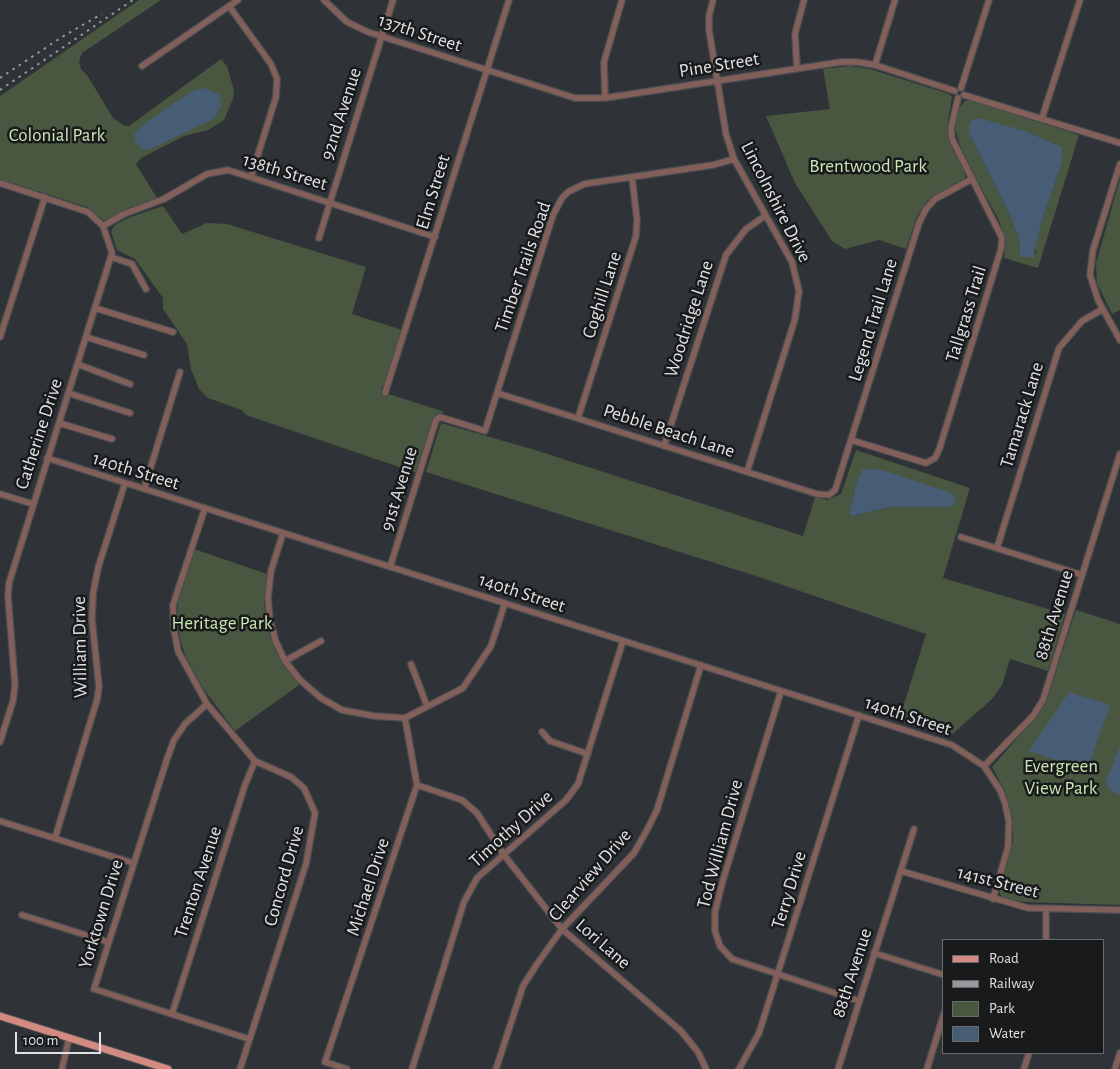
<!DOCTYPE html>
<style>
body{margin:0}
#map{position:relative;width:1120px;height:1069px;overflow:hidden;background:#2f3236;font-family:"Alegreya Sans",sans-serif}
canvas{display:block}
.legend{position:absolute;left:942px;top:939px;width:162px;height:115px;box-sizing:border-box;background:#181a1c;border:1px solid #686a6c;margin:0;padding:6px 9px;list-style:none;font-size:15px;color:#e0e2e4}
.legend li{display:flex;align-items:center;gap:10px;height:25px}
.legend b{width:25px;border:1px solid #686a6c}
.scale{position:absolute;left:15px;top:1032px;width:86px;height:22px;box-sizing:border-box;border:2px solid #e0e2e4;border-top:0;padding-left:6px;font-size:15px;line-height:18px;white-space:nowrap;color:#e0e2e4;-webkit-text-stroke:4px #181a1c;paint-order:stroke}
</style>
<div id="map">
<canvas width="1120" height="1069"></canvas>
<ul class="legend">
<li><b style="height:6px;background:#d38a80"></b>Road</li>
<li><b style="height:6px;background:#96989b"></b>Railway</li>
<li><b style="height:14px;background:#4a5740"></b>Park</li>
<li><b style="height:14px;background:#465d75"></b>Water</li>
</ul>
<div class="scale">100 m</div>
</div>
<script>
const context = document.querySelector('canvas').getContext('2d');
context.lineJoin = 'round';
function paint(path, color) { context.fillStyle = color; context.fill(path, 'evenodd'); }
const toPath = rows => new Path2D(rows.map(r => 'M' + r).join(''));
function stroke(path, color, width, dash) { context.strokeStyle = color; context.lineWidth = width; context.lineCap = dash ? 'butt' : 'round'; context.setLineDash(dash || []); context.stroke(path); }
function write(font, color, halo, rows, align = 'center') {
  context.font = font + ' "Alegreya Sans",sans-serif'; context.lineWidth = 5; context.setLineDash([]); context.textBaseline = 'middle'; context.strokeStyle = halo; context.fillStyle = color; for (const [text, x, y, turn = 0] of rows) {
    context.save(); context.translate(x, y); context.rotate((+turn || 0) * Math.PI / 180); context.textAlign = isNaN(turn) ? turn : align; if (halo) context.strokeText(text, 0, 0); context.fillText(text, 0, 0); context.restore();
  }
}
paint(toPath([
 [139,0,161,0,82,53,79,61,81,69,87,75,113,118,123,125,129,126,221,59,227,66,234,90,233,99,224,120,208,130,184,136,141,158,136,164,157,198,124,210,107,220,103,220,87,207,0,179,0,96],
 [850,66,870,69,949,94,952,97,947,127,948,134,951,146,965,173,965,178,927,201,917,216,906,249,879,240,845,249,832,241,795,183,766,116,830,109,823,69],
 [970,100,1079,135,1038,268,1004,258,1006,241,998,218,977,181,960,146,955,128,959,108,965,101],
 [971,120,1028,132,1062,147,1062,162,1041,224,1035,246,1036,253,1019,248,1019,240,1010,215,969,133,969,124],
 [1120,179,1120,310,1112,314,1097,283,1096,263],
 [163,206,182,234,207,223,227,224,366,267,352,314,402,330,387,380,381,389,382,392,445,412,435,416,417,473,246,415,242,410,208,398,199,389,191,369,187,344,163,309,163,298,135,259,117,250,111,231,115,225,128,218],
 [441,423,535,450,803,536,815,497,827,500,841,494,856,450,970,488,943,578,1065,614,1048,671,1010,659,1002,685,992,699,950,736,899,720,926,634,756,576,426,472],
 [876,468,895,475,949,507,889,507,853,516,849,514,857,481],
 [194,549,267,574,264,604,267,628,279,658,299,685,235,731,203,688,186,657,180,639,177,620,178,600],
 [1076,610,1120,624,1120,905,1025,902,1003,898,999,892,1013,841,1013,821,1004,789,992,767,1035,718,1047,699]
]), '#4a5740');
paint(toPath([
 [204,88,220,95,221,105,215,118,149,150,141,149,136,142,134,135,138,129,172,104,195,90],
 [979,118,1028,132,1062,147,1062,162,1041,224,1033,258,1020,256,1019,240,1010,215,969,133,969,124,971,120],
 [876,468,952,493,956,498,954,504,949,507,889,507,853,516,849,514,857,481,862,470],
 [1069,692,1110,705,1087,770,1029,751],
 [1120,746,1120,795,1109,790,1106,782]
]), '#465d75');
const minor = toPath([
 [324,0,347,22,368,32,575,98,605,98,841,62,857,62,875,65,955,91],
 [713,0,709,16,709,30,726,134,734,159,792,262,799,291,795,319,747,472],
 [229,6,271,64,277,79,276,97,251,177],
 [875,65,895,0],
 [142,66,238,0],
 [797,68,795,34,804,0],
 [961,88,989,0],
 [964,95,1120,143],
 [605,98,604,62,622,0],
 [1042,118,1080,0],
 [1120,164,1093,250,1090,275,1098,300,1120,340],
 [0,183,88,212,103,226,112,253,9,583,8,596,15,685,13,701,0,742],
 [103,226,124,214,164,199,207,174,228,170,435,237],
 [319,238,393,0],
 [111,257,132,264,146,289],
 [95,308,173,332],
 [0,337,45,197],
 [86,337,144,355],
 [77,364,130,384],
 [68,393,130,413],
 [385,393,509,0],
 [497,393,817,494,829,495,835,490,838,481,919,223,926,209,935,199,972,179],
 [578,418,636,236,637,220,632,177],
 [59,423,112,439],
 [851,440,926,463,935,458,939,450,1001,249,1002,238,952,139,951,128,958,98],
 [664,446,726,255,746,229,765,216],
 [47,458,952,745,984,766,1000,790,1005,803,1009,822,1008,847,993,899],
 [144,489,180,372],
 [0,494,33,504],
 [205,508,173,605,174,630,178,651,207,704,255,761,291,777,304,788,315,813,306,864,240,1069],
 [283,533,271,571,268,598,270,621,276,642,285,661,300,680,321,698,342,710,374,716,405,718],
 [961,537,1082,575],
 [997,548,1059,348,1082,321,1103,309],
 [390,567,436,420,440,417,485,431,553,215,562,198,568,192,584,184,713,165,734,159],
 [285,661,321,641],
 [411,664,427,706],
 [781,691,723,880,715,912,715,931,720,946,732,959,859,1001],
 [207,704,185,724,174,740,167,759,94,989,249,1039],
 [405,718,463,688,491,646,505,603],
 [542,732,550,741,588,754],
 [984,766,1033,716,1043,700,1120,454],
 [417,785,462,800,477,813,504,855,562,929,681,1031,698,1052,706,1069],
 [0,821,133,863],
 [55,838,97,700,99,687,92,619,93,594,98,568,125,483],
 [901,871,1028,908,1120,910],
 [22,915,108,942],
 [1046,940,1046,909],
 [874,953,944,975],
 [172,1014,245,785,255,761],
 [62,1069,69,1038],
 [347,1069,325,1062,417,785,405,718],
 [412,1069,464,902,477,878,566,800,578,784,623,641],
 [496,1069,523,986,537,964,562,929,634,853,647,830,657,810,701,665],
 [739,1069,759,1033,859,715],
 [838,1069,914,829],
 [927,1069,944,1013],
 [1024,1069,1029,1053],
 [1115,1069,1120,1053]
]);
const major = toPath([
 [0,1016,168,1069]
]);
stroke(minor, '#4b4e52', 8);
stroke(major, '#4b4e52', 9);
stroke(minor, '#835f5a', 5.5);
stroke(major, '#d38a80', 7);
stroke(toPath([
 [0,78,62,37,102,14],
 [0,90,133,0]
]), '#96989b', 2, [2.5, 5]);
write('19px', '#e0e2e4', '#181a1c', [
 ["137th Street",420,33,18],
 ["Pine Street",719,65,-9],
 ["92nd Avenue",341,114,-72],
 ["138th Street",285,172,17],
 ["Elm Street",433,192,-73],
 ["Lincolnshire Drive",776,202,63],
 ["Timber Trails Road",523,267,-71],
 ["Coghill Lane",602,295,-72],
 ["Tallgrass Trail",966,314,-73],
 ["Woodridge Lane",689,319,-72],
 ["Legend Trail Lane",873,320,-73],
 ["Tamarack Lane",1022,415,-73],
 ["Pebble Beach Lane",669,431,18],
 ["Catherine Drive",39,434,-72],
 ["140th Street",136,471,17],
 ["91st Avenue",399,489,-73],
 ["140th Street",522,593,18],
 ["88th Avenue",1054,615,-73],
 ["William Drive",80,647,-91],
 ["140th Street",908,716,18],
 ["Timothy Drive",511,829,-42],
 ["Tod William Drive",720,844,-75],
 ["Clearview Drive",590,875,-49],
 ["Concord Drive",284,876,-74],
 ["Trenton Avenue",198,882,-72],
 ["141st Street",998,882,14],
 ["Michael Drive",368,887,-72],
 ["Terry Drive",789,890,-73],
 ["Yorktown Drive",101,914,-73],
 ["Lori Lane",603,944,41],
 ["88th Avenue",852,973,-72]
]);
write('19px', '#cae7b1', '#181a1c', [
 ["Colonial Park",57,135],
 ["Brentwood Park",868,166],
 ["Heritage Park",222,623],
 ["Evergreen",1061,766],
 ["View Park",1061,788]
]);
</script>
